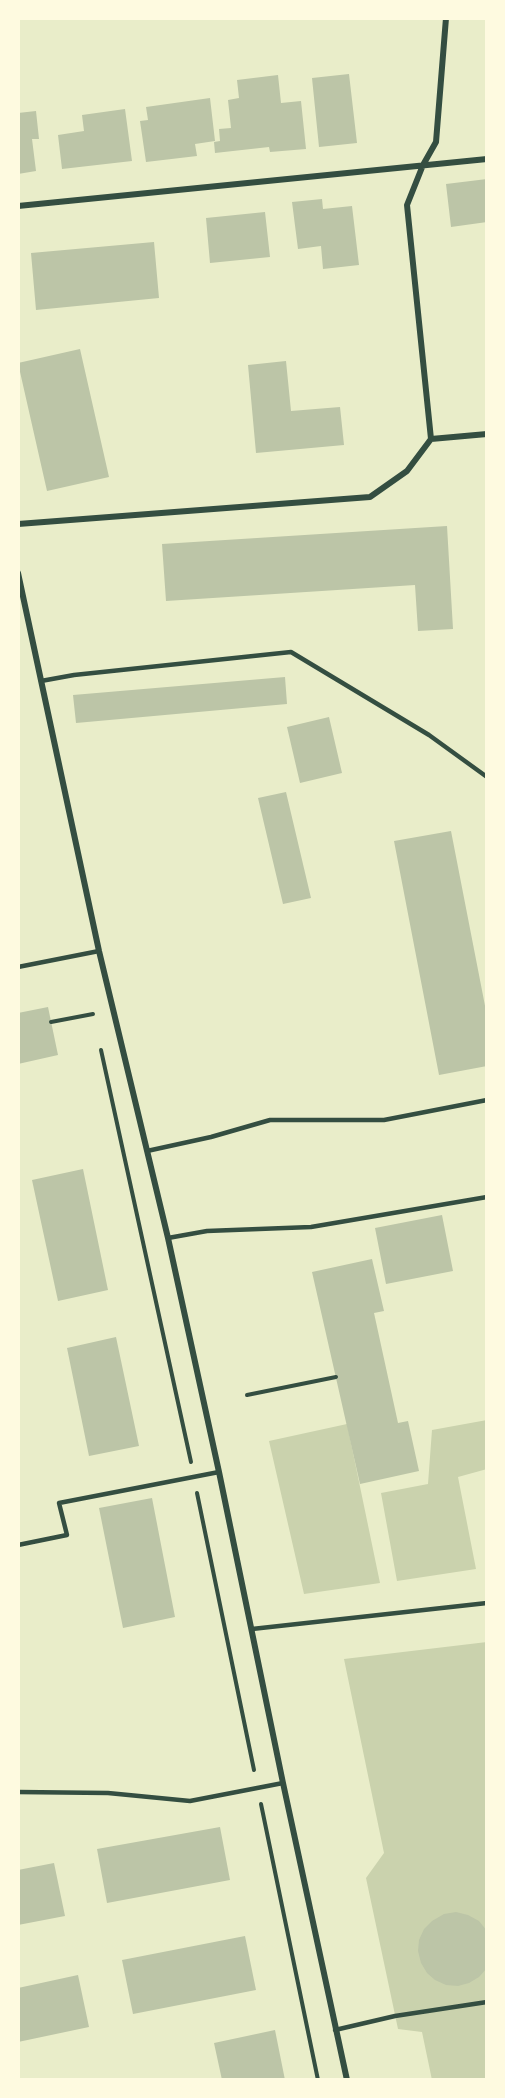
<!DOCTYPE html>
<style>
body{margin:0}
#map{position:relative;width:505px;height:2098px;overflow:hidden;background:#e9edc9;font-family:"PT Sans Narrow",sans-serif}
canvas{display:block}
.frame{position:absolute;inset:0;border:20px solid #fefae0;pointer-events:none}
</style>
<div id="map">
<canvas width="505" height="2098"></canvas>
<div class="frame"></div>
</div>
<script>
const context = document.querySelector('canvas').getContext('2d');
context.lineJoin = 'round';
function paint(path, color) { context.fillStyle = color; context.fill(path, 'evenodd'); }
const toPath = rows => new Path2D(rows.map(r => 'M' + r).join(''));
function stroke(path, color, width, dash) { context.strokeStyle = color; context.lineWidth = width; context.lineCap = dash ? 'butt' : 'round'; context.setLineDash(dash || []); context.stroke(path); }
paint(toPath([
 [487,1420,487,1469,458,1477,476,1569,397,1581,381,1493,428,1484,432,1430],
 [347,1424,380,1583,304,1594,269,1441],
 [487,1642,487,2080,432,2080,422,2032,398,2029,366,1878,384,1853,344,1659]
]), '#cad2ad');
paint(toPath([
 [349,74,357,143,319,147,312,78],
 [278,75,281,103,301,101,306,149,270,152,269,147,215,153,214,142,220,141,219,129,231,128,228,100,239,98,237,80],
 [210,98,215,141,195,144,197,156,146,162,140,121,148,120,146,107],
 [125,109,132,161,62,169,58,135,84,131,82,115],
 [36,111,39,139,32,139,36,171,18,174,18,113],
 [487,179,487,222,451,227,446,184],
 [322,199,323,209,352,206,359,265,323,269,321,246,298,249,292,202],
 [265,212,270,257,210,263,206,218],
 [154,242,159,298,36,310,31,253],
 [80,349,109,477,47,491,18,363],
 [286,361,291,411,340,407,344,445,256,453,248,365],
 [447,526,453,629,418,631,415,585,166,601,162,544],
 [285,677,287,704,76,723,73,695],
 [329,717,342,773,300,783,287,727],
 [286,792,311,898,283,904,258,798],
 [451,831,487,1016,487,1066,439,1075,394,841],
 [48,1007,58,1055,18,1064,18,1013],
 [83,1169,108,1290,58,1301,32,1180],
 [442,1215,453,1271,386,1284,375,1228],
 [372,1259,384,1311,374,1313,398,1423,408,1421,419,1471,360,1484,312,1272],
 [116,1337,139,1446,89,1456,67,1348],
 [152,1498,175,1617,123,1628,99,1508],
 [220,1827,230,1880,107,1903,97,1849],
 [54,1863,65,1916,18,1925,18,1870],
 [456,1912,468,1915,479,1921,487,1931,487,1968,479,1977,469,1983,458,1986,446,1985,435,1980,427,1973,421,1963,418,1951,419,1940,424,1929,432,1921,444,1914],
 [245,1936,256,1990,133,2014,122,1960],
 [78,1975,89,2027,18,2042,18,1988],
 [275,2030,285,2080,222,2080,214,2043]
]), '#bcc5a7');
stroke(toPath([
 [51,1022,93,1014],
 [101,1050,191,1462],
 [247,1395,336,1377],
 [197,1493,254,1770],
 [261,1804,318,2080]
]), '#344e41', 4);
stroke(toPath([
 [41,681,74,675,291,652,429,735,487,777],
 [18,967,99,951],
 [147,1151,211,1137,270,1120,384,1120,487,1100],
 [168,1238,207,1231,311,1227,487,1197],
 [18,1545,67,1535,59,1503,219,1472],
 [252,1629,487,1603],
 [18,1792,108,1793,190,1801,283,1783],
 [335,2030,395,2016,487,2002]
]), '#344e41', 4.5);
stroke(toPath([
 [18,206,487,159],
 [431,439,407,205,423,165,436,142,446,18],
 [18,524,370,497,407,471,431,439,487,434],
 [18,573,99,951,168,1238,219,1472,283,1783,347,2080]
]), '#344e41', 6);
</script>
